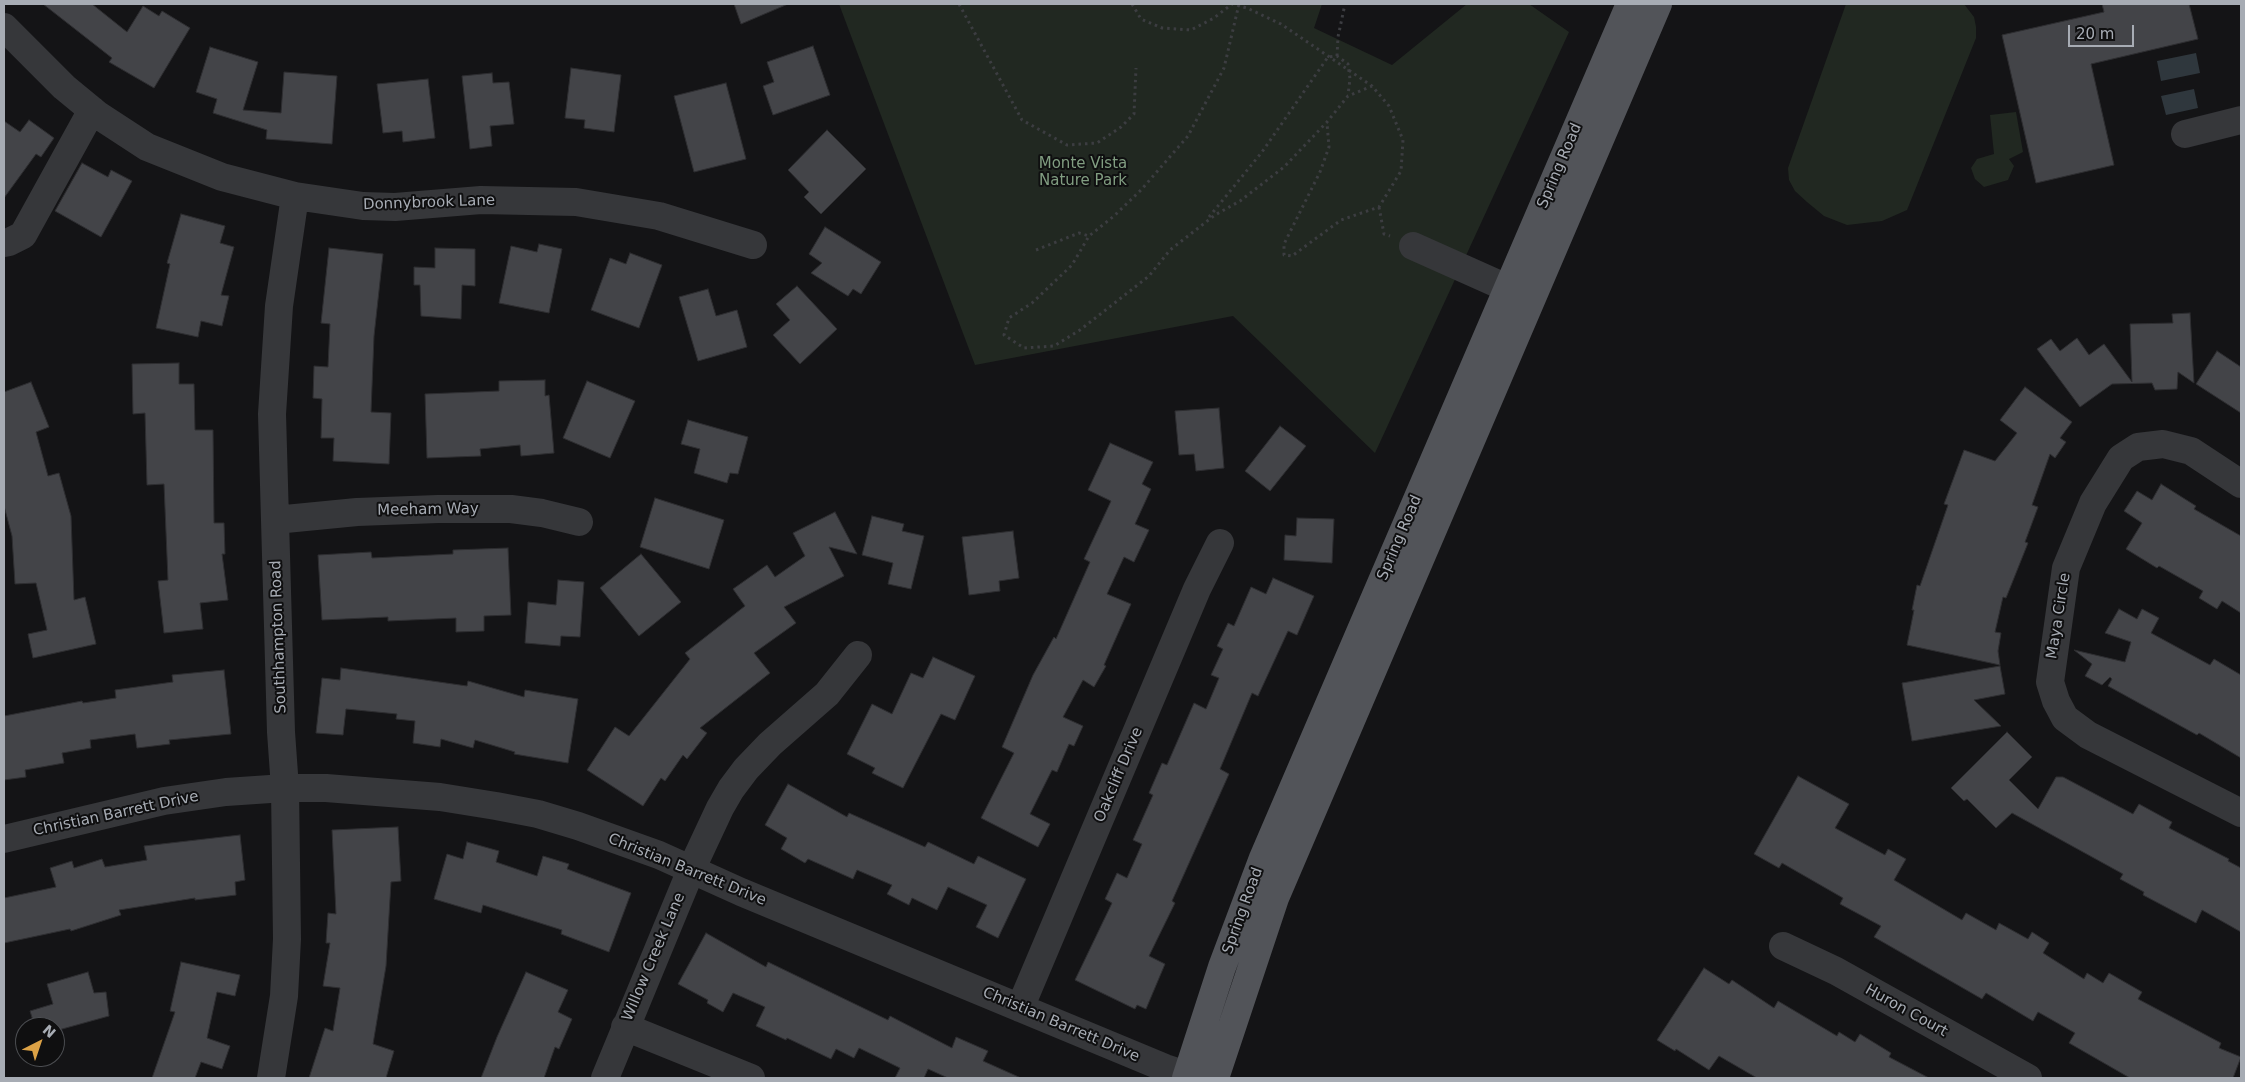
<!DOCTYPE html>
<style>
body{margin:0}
#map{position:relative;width:2245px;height:1082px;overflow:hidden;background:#141416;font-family:"DejaVu Sans",sans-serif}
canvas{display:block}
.frame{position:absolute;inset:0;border:5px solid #a7acb4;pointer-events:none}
.north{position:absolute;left:15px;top:1017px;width:50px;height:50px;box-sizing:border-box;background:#0f0f10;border:1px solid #4c4e52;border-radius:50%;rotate:41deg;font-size:14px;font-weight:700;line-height:20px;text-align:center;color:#a7acb4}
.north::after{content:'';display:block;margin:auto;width:18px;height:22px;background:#dca246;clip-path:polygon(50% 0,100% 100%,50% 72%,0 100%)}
.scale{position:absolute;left:2068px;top:25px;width:66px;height:22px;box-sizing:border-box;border:2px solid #a7acb4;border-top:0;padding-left:6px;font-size:15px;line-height:18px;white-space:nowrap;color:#a7acb4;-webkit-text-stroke:4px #0f0f10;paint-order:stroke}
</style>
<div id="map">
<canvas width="2245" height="1082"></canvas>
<div class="frame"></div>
<div class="north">N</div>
<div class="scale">20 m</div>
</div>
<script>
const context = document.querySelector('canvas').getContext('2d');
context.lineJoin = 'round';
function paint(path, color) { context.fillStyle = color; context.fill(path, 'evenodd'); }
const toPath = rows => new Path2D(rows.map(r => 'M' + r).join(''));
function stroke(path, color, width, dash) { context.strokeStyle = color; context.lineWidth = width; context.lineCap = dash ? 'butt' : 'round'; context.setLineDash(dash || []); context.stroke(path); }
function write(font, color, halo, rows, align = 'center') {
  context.font = font + ' "DejaVu Sans",sans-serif'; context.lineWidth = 4; context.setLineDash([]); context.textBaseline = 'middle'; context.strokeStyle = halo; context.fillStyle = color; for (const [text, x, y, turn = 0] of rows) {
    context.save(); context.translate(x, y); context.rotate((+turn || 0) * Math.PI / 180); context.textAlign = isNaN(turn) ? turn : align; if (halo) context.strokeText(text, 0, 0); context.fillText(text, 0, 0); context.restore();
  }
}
paint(toPath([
 [839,4,1322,4,1314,28,1392,65,1467,4,1529,4,1569,32,1375,453,1233,316,975,365],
 [1846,4,1964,4,1974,17,1976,27,1976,38,1907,210,1882,221,1847,225,1824,216,1807,202,1795,191,1789,180,1788,168],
 [2016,112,2023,152,2009,159,2014,166,2008,180,1984,187,1975,179,1971,168,1977,159,1994,154,1990,115]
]), '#212821');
paint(toPath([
 [2196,53,2200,73,2161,81,2157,61],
 [2194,89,2198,108,2166,115,2161,96]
]), '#2f373d');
const building = toPath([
 [43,4,92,4,127,32,143,6,159,16,162,11,190,28,154,88,109,62,112,58,43,4],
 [734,4,788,4,741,24,734,4],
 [2102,4,2189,4,2198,39,2091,64,2114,165,2036,183,2002,35,2104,12,2102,4],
 [813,46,830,95,773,115,763,86,774,82,767,62,813,46],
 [210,47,258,62,243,110,281,113,284,72,337,76,332,144,266,139,267,130,213,113,217,99,196,92,210,47],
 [571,68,621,75,614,132,584,128,585,120,565,118,571,68],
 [492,73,493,83,509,82,514,124,490,126,492,146,470,149,462,76,492,73],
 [428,79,435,138,403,142,402,131,383,133,377,84,428,79],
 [726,83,746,159,694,172,674,96,726,83],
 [29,120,54,138,41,157,36,154,4,198,4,121,20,132,29,120],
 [827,130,866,169,821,214,804,197,809,192,788,170,827,130],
 [82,163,108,177,111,170,132,181,101,237,55,211,82,163],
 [181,214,225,226,220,243,234,247,221,295,229,296,222,326,201,321,198,337,156,328,170,264,167,263,181,214],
 [825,227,881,262,861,294,853,289,848,296,811,273,822,263,809,254,825,227],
 [539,244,562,249,549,313,499,303,511,246,537,252,539,244],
 [329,248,383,254,374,336,371,412,391,413,389,464,333,461,334,438,321,438,322,399,313,398,314,366,328,367,330,324,321,323,329,248],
 [435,248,475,249,475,286,462,285,461,319,421,316,420,285,414,285,414,267,435,268,435,248],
 [630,253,662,265,639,328,591,310,610,258,626,264,630,253],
 [797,286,837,329,800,364,773,335,790,320,776,304,797,286],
 [708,289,716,316,737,310,747,347,698,361,679,297,708,289],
 [2190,313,2194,383,2178,372,2177,389,2155,390,2152,383,2112,384,2080,407,2037,349,2051,339,2060,351,2077,338,2089,355,2104,344,2132,382,2130,324,2173,323,2172,314,2190,313],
 [2217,351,2241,367,2241,413,2196,384,2217,351],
 [179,363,179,384,194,384,195,430,213,430,214,523,224,523,225,554,222,554,228,600,200,603,203,629,164,633,158,581,168,580,164,484,147,485,145,413,133,414,132,364,179,363],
 [545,380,545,396,549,395,554,453,521,456,520,445,480,449,481,456,427,458,425,394,499,391,499,381,545,380],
 [587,381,635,401,610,458,563,438,587,381],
 [31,382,49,427,36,432,48,476,59,473,71,516,74,600,85,597,96,644,33,658,28,634,47,630,36,583,15,584,12,536,4,506,4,392,31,382],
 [2025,387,2072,422,2060,438,2066,442,2055,458,2050,454,2032,505,2038,507,2025,542,2028,543,2006,598,2003,597,1995,632,2001,633,1998,651,2000,665,1907,645,1914,610,1912,610,1917,585,1920,586,1948,505,1944,504,1964,450,1995,461,2017,433,2000,420,2025,387],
 [1219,408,1224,468,1196,471,1194,454,1179,455,1175,411,1219,408],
 [688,420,748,437,738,474,730,473,727,483,694,473,700,449,681,444,688,420],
 [1280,426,1306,446,1270,491,1245,471,1280,426],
 [1110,443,1153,462,1142,484,1151,489,1135,524,1149,530,1134,562,1124,557,1107,594,1131,604,1104,665,1106,666,1094,687,1083,680,1063,717,1083,726,1074,746,1069,744,1057,772,1052,770,1030,814,1050,824,1038,847,981,818,1014,753,1002,747,1033,675,1054,637,1056,639,1090,562,1084,559,1111,501,1088,490,1110,443],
 [2161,484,2196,506,2194,509,2241,536,2241,613,2222,601,2217,609,2199,598,2203,591,2159,566,2157,568,2126,549,2142,523,2124,511,2137,491,2152,500,2161,484],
 [655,498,724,520,709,569,640,547,655,498],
 [835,512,857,554,829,547,844,576,784,607,796,623,754,653,770,673,700,728,707,733,687,759,683,755,665,781,661,778,643,806,587,770,615,727,629,736,690,659,685,653,745,606,733,589,767,565,775,577,805,556,793,533,835,512],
 [872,516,904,524,902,531,924,536,911,589,888,584,893,563,862,555,872,516],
 [1297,518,1334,519,1332,563,1284,560,1285,535,1296,536,1297,518],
 [1013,531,1019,578,999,581,1000,591,969,595,962,537,1013,531],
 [508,548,511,615,484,616,484,631,456,632,456,618,388,621,388,617,322,620,318,555,371,552,372,558,453,554,453,550,508,548],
 [641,554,681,602,639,636,600,588,641,554],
 [1273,578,1314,596,1297,635,1288,631,1258,696,1252,693,1220,769,1229,774,1172,901,1175,903,1149,956,1165,964,1146,1009,1137,1005,1135,1009,1075,980,1112,903,1105,899,1117,873,1127,878,1142,844,1133,840,1153,795,1149,793,1162,763,1167,765,1194,703,1206,709,1219,678,1211,675,1223,649,1217,646,1228,623,1234,626,1251,587,1266,594,1273,578],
 [558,580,584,582,580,637,561,636,560,646,525,643,528,602,556,605,558,580],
 [2119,609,2137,619,2142,609,2159,618,2151,633,2210,665,2214,659,2241,675,2241,758,2199,733,2197,735,2108,686,2112,679,2110,677,2102,685,2085,676,2092,664,2074,650,2125,662,2131,642,2105,633,2119,609],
 [933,657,975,676,955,720,941,714,903,788,872,773,875,768,847,754,872,704,892,714,911,673,923,678,933,657],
 [2000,666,2005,694,1974,700,2001,726,1912,741,1902,683,2000,666],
 [341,668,467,686,468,681,524,697,525,690,578,699,568,763,514,754,515,752,475,740,473,748,441,739,440,747,413,743,415,721,396,719,397,714,346,709,343,735,316,733,322,678,340,680,341,668],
 [224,670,231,734,169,740,170,744,137,748,135,734,90,740,91,748,62,753,64,763,25,770,26,777,4,780,4,716,82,701,83,703,116,698,115,690,173,682,172,675,224,670],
 [2007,732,2032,757,2009,780,2038,809,2056,777,2063,777,2133,814,2139,804,2172,822,2169,828,2229,859,2228,861,2241,868,2241,932,2202,910,2196,923,2143,895,2144,892,2120,879,2123,874,2012,813,1996,828,1967,799,1964,801,1951,788,2007,732],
 [1798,776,1849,804,1835,828,1885,855,1888,849,1906,859,1894,880,1962,920,1966,913,1996,930,1999,923,2028,939,2032,932,2049,943,2043,953,2084,979,2087,973,2103,983,2109,973,2142,992,2138,999,2221,1043,2219,1048,2241,1057,2233,1078,2130,1078,2069,1043,2075,1033,2038,1012,2033,1021,1986,993,1982,999,1874,937,1881,926,1840,904,1843,898,1782,863,1779,868,1754,854,1798,776],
 [788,784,847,817,849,813,925,847,928,842,974,864,978,856,1026,879,998,938,976,927,987,905,948,887,937,910,912,898,909,905,887,894,892,885,857,870,853,879,808,859,805,863,781,849,787,838,765,825,788,784],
 [398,827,401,881,391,882,386,966,373,1044,394,1051,386,1078,309,1078,325,1028,333,1031,340,988,323,986,330,943,326,943,328,913,336,914,332,830,398,827],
 [240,835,245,880,235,882,236,895,195,900,195,898,119,910,121,915,71,931,70,929,4,943,4,898,56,887,50,868,72,861,74,868,102,859,105,867,147,860,144,846,240,835],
 [467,842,499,851,496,862,537,876,543,856,569,864,567,869,631,893,609,952,561,934,562,930,483,905,481,913,434,899,447,854,463,859,467,842],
 [706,933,766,967,768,962,888,1020,890,1016,952,1048,956,1037,988,1051,983,1061,1021,1078,948,1078,928,1069,924,1078,895,1078,900,1068,859,1048,854,1058,836,1049,831,1059,787,1038,786,1040,756,1026,765,1007,733,993,723,1012,707,1003,708,1000,678,984,706,933],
 [181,962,240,975,235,996,217,992,207,1038,230,1046,222,1069,201,1062,195,1078,152,1078,175,1012,170,1011,181,962],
 [1704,968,1729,984,1732,980,1774,1008,1778,1001,1837,1036,1839,1032,1855,1042,1860,1034,1891,1053,1889,1057,1929,1078,1757,1078,1719,1056,1709,1070,1676,1049,1675,1051,1657,1040,1704,968],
 [88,972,94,993,106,992,109,1016,55,1031,55,1027,35,1027,30,1011,53,1004,47,984,88,972],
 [526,972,568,990,558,1012,572,1019,559,1049,555,1047,544,1078,481,1078,497,1037,526,972]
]);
paint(building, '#434448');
stroke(building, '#2e2e31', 1);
stroke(toPath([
 [959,4,1022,120,1067,145,1097,143,1121,127,1134,114,1136,68],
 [1132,4,1141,19,1162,28,1191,30,1214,18,1232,4,1247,8,1281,24,1372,86,1389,106,1403,140,1401,171,1379,207,1341,220,1292,256,1284,255,1284,244,1320,172,1329,147,1327,123],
 [1239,4,1224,68,1188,136,1141,190,1114,216,1089,236,1072,265,1032,303,1009,318,1004,335,1024,348,1054,346,1080,330,1149,276,1170,250,1215,215,1240,201,1284,167,1327,122,1348,96,1372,86],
 [1337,56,1338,37,1345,4],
 [1379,207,1384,234,1390,236],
 [1209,217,1262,152,1328,57,1337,56,1348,64,1350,79,1348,95],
 [1036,250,1079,233,1089,236]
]), '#3c3d41', 3, [2.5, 4]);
stroke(toPath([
 [4,27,64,87,98,115,147,147,222,177,295,196,363,206,395,207,481,200,576,202,659,216,753,245],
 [2185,134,2241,120],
 [4,243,9,242,23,235,92,110],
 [1413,246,1507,288],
 [2241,484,2191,451,2163,444,2138,447,2121,458,2093,503,2066,568,2050,682,2056,701,2065,718,2088,735,2241,813],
 [275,520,357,512,438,509,511,509,542,513,579,522],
 [4,839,164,801,226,792,285,788,326,788,440,797,496,806,538,814,578,826,659,855,741,892,1165,1068,1196,1078],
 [1783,946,1836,971,2028,1078],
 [1020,1008,1197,589,1220,543],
 [625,1027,751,1078],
 [271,1078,284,996,287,939,285,788,281,732,272,414,279,306,295,196],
 [605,1078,691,870,720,808,731,789,746,769,770,744,827,694,858,655]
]), '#36373a', 28);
stroke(toPath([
 [1186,1078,1222,967,1263,858,1630,4],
 [1215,1078,1275,898,1658,4]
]), '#525459', 28);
write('15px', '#819d81', '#0f0f10', [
 ["Monte Vista",1083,164],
 ["Nature Park",1083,181]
]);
write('15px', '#a7acb4', '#0f0f10', [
 ["Spring Road",1560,166,-67],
 ["Donnybrook Lane",429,203,-2],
 ["Meeham Way",428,510,-1],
 ["Spring Road",1400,538,-67],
 ["Maya Circle",2059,616,-81],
 ["Southhampton Road",279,637,-92],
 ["Oakcliff Drive",1119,775,-67],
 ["Christian Barrett Drive",116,814,-12],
 ["Christian Barrett Drive",687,870,22],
 ["Spring Road",1243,911,-70],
 ["Willow Creek Lane",654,957,-67],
 ["Huron Court",1906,1011,29],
 ["Christian Barrett Drive",1061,1025,23]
]);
</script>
